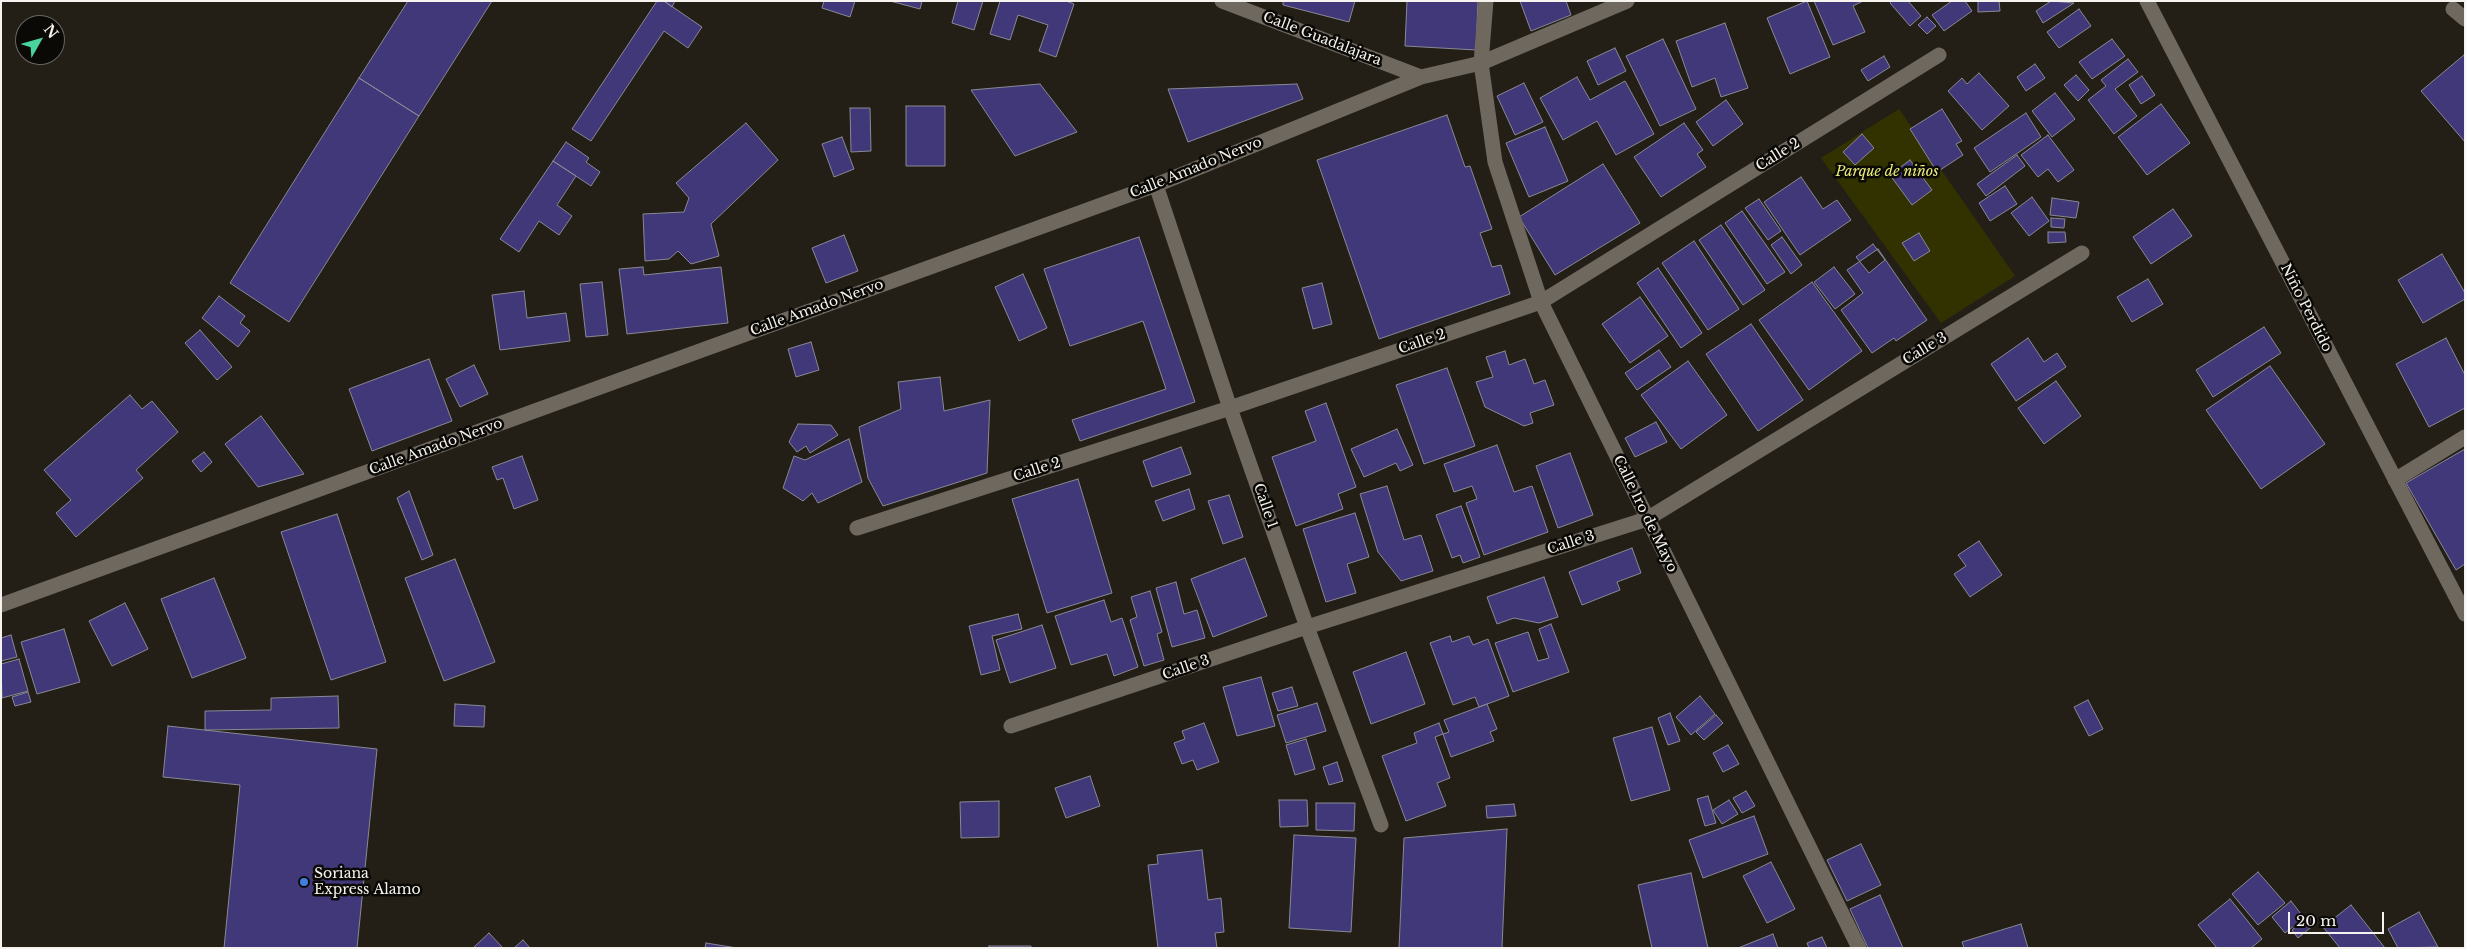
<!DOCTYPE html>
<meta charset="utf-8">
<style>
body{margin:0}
#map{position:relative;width:2466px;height:949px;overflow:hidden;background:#231f17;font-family:"Libre Baskerville",serif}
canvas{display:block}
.frame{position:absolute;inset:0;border:2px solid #f6f3ee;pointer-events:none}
.north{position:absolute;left:15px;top:15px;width:50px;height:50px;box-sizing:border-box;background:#0b0906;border:1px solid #696763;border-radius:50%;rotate:52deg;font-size:14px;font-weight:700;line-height:20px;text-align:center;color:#f6f3ee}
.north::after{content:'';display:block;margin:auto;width:18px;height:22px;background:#49d49d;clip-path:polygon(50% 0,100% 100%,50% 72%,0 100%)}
.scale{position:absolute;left:2288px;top:912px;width:96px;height:22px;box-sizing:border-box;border:2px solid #f6f3ee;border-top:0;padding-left:6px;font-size:15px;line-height:18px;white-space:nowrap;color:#f6f3ee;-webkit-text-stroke:4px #0b0906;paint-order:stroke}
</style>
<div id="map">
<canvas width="2466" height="949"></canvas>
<div class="frame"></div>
<div class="north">N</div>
<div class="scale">20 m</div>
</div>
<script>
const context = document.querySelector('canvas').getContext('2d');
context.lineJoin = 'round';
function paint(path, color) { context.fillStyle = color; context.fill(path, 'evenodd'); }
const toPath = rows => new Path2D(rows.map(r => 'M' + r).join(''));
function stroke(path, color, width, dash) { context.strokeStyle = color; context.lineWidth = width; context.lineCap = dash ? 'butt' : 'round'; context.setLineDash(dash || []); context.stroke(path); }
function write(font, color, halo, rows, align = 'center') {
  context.font = font + ' "Libre Baskerville",serif'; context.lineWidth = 5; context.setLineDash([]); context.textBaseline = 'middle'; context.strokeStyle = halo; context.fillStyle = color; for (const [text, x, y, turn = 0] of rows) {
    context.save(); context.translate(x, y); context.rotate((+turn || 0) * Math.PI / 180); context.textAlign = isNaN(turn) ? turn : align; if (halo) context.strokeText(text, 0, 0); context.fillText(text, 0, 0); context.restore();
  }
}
paint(toPath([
 [1899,109,2015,276,1941,323,1821,158]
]), '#323200');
const building = toPath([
 [408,1,492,1,419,116,359,78,408,1],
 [657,1,664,1,702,27,688,48,664,31,591,141,572,129,657,1],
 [664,1,675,1,672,7,664,1],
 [824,1,855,1,850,17,822,8,824,1],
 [890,1,922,1,920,9,890,1],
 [958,1,983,1,974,30,952,23,958,1],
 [1000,1,1066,1,1074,4,1056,57,1039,51,1048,25,1018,15,1010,40,990,34,1000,1],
 [1283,1,1355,1,1349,22,1283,5,1283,1],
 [1407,1,1478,1,1476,50,1405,46,1407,1],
 [1520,1,1566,1,1571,15,1531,31,1520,1],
 [1807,1,1830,57,1790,74,1767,18,1807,1],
 [1814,1,1863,1,1853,6,1865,32,1833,45,1814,1],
 [1892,1,1908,1,1921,16,1910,26,1890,3,1892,1],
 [1952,1,1965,1,1972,11,1944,31,1932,15,1952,1],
 [1978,1,1999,1,2000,11,1978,12,1978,1],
 [2051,1,2074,3,2043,23,2036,11,2051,1],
 [2079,9,2091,26,2059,48,2047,32,2079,9],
 [1927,17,1936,26,1927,34,1918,25,1927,17],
 [1725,23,1748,88,1721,97,1715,78,1692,87,1676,41,1725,23],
 [1663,39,1696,109,1660,126,1626,56,1663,39],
 [2112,39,2125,56,2092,79,2079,62,2112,39],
 [1615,48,1626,71,1598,85,1587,61,1615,48],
 [2464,55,2465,56,2465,142,2421,91,2464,55],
 [1884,56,1890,67,1868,81,1861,70,1884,56],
 [2128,59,2138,72,2115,89,2137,116,2114,134,2088,100,2106,86,2101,80,2128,59],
 [2035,64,2045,78,2026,91,2017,77,2035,64],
 [1979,73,2009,106,1982,130,1948,91,1962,78,1967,84,1979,73],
 [2076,75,2089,90,2078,101,2064,85,2076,75],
 [2142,76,2155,95,2141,104,2129,85,2142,76],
 [1577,77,1590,100,1625,81,1654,134,1616,155,1597,121,1563,140,1540,98,1577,77],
 [359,78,419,116,289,322,230,283,359,78],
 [1524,83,1543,122,1515,135,1497,96,1524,83],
 [1040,84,1077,132,1015,156,971,90,1040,84],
 [1297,84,1303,99,1188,142,1168,89,1297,84],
 [2055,93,2075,119,2052,137,2032,111,2055,93],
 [1726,100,1743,124,1713,146,1696,122,1726,100],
 [2161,104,2190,143,2147,175,2118,137,2161,104],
 [906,106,945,106,945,166,906,166,906,106],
 [850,108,870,108,871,151,851,152,850,108],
 [1942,109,1962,141,1956,144,1963,155,1937,172,1910,129,1942,109],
 [2026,113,2041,137,1990,172,1974,148,2026,113],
 [1447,115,1465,167,1470,166,1492,229,1480,233,1492,267,1501,265,1510,294,1379,339,1317,160,1447,115],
 [746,123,778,160,711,224,719,256,691,264,678,251,669,259,645,261,643,214,684,212,689,198,676,183,746,123],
 [1684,123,1703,150,1697,154,1706,167,1661,197,1634,157,1684,123],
 [1545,127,1568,181,1529,197,1506,143,1545,127],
 [1862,134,1874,148,1855,165,1843,152,1862,134],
 [2048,135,2074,170,2058,182,2048,169,2038,177,2021,155,2048,135],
 [842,137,854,169,834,177,822,144,842,137],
 [566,142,589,158,586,162,600,172,591,186,553,161,566,142],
 [2017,155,2025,166,1986,196,1977,184,2017,155],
 [1910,160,1932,190,1912,205,1890,175,1910,160],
 [553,161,576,176,557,205,572,216,559,235,539,221,519,252,500,239,553,161],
 [1603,164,1640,223,1555,275,1519,217,1603,164],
 [1801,177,1823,209,1837,200,1851,220,1800,255,1764,202,1801,177],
 [2005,186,2017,204,1990,221,1979,203,2005,186],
 [2032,197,2049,221,2029,236,2011,213,2032,197],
 [2052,198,2079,202,2076,218,2050,215,2052,198],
 [1759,199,1781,231,1768,240,1745,208,1759,199],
 [2173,209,2192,236,2151,264,2133,237,2173,209],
 [1742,211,1785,272,1767,284,1725,223,1742,211],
 [2051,218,2065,219,2064,228,2051,227,2051,218],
 [1721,225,1765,290,1743,305,1699,240,1721,225],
 [2048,232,2065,232,2066,242,2048,243,2048,232],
 [1919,233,1930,251,1914,261,1902,243,1919,233],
 [844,235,858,271,826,283,812,248,844,235],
 [1139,237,1195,402,1080,441,1072,420,1166,389,1143,321,1070,346,1044,269,1139,237],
 [1782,237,1802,265,1791,274,1771,245,1782,237],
 [1694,241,1739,309,1708,330,1662,263,1694,241],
 [1873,244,1885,260,1869,273,1856,257,1873,244],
 [1878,249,1927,320,1896,341,1894,338,1872,353,1841,310,1863,293,1847,270,1878,249],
 [2442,254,2465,293,2465,299,2423,323,2398,280,2442,254],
 [643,267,644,275,721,267,728,323,627,334,619,269,643,267],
 [1834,267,1855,294,1835,309,1814,282,1834,267],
 [1658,268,1702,333,1681,348,1637,283,1658,268],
 [1023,274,1047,328,1019,341,995,287,1023,274],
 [2148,279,2163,304,2132,322,2117,297,2148,279],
 [602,282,608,335,586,337,580,284,602,282],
 [1812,282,1862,351,1809,390,1759,320,1812,282],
 [1322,283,1332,324,1313,329,1302,288,1322,283],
 [524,291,527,318,566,313,570,341,500,350,492,295,524,291],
 [219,296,245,316,240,323,250,331,238,347,202,318,219,296],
 [1640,297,1668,336,1630,363,1602,324,1640,297],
 [1751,324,1803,400,1758,431,1706,354,1751,324],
 [2264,327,2281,353,2213,397,2196,370,2264,327],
 [200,330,232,367,217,380,185,343,200,330],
 [2028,338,2044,362,2057,353,2066,367,2016,401,1991,364,2028,338],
 [2446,338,2465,375,2465,408,2429,427,2396,364,2446,338],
 [811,342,819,370,796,377,788,349,811,342],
 [1659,350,1671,367,1637,390,1625,373,1659,350],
 [1505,351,1509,365,1525,359,1534,384,1545,380,1554,405,1530,413,1533,423,1524,426,1485,407,1476,382,1493,377,1486,357,1505,351],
 [429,359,452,421,372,451,349,389,429,359],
 [1688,361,1727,415,1681,449,1641,395,1688,361],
 [474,365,488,394,460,407,446,379,474,365],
 [2270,366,2325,444,2261,489,2206,410,2270,366],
 [1447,368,1475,446,1424,464,1396,385,1447,368],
 [940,377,944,411,990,400,987,473,883,506,868,478,859,427,901,409,898,382,940,377],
 [2056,381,2081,416,2044,444,2018,408,2056,381],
 [130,395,142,409,152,401,178,432,136,470,143,478,76,537,56,513,71,500,44,470,130,395],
 [1326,403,1356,487,1338,494,1343,509,1296,526,1272,457,1316,441,1305,411,1326,403],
 [261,416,304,474,258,487,225,444,261,416],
 [1656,422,1667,442,1635,457,1625,438,1656,422],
 [798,424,831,425,838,435,810,453,806,446,797,452,789,442,798,424],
 [1397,429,1413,465,1400,471,1396,463,1364,477,1351,449,1397,429],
 [849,439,862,482,818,503,812,493,803,501,783,488,794,456,805,460,849,439],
 [1497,445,1514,492,1532,486,1548,532,1484,555,1466,503,1477,499,1472,486,1454,492,1444,464,1497,445],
 [1181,447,1191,474,1152,487,1143,461,1181,447],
 [2465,449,2465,564,2456,570,2406,483,2465,449],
 [204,452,212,462,201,472,192,461,204,452],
 [1570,453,1593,515,1558,528,1536,466,1570,453],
 [522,456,538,500,514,509,503,478,497,480,492,467,522,456],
 [1078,479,1112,593,1047,613,1012,499,1078,479],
 [1387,486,1404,540,1421,535,1433,571,1401,581,1378,552,1360,494,1387,486],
 [1189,489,1195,509,1163,521,1155,501,1189,489],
 [409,491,433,555,422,560,397,498,409,491],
 [1229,495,1243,537,1223,544,1208,501,1229,495],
 [1461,506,1480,557,1463,563,1460,555,1452,558,1436,515,1461,506],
 [1355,513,1369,557,1347,564,1356,593,1326,602,1303,529,1355,513],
 [337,514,386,662,331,680,281,532,337,514],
 [1979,541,2002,575,1970,597,1954,574,1966,566,1958,555,1979,541],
 [1632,548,1641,573,1617,582,1620,590,1582,605,1569,572,1632,548],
 [1245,558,1267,616,1213,637,1191,579,1245,558],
 [455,559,495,662,444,681,405,578,455,559],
 [1544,577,1558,617,1539,623,1514,618,1497,624,1487,597,1544,577],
 [214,578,246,658,192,678,161,599,214,578],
 [1176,582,1184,614,1197,610,1205,638,1172,647,1156,588,1176,582],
 [1150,591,1162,632,1157,634,1164,660,1144,666,1130,620,1137,617,1131,597,1150,591],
 [1104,600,1111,622,1122,618,1138,667,1114,676,1107,654,1071,665,1055,616,1104,600],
 [125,603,148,649,112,666,89,621,125,603],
 [1018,614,1022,629,992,636,1000,670,981,675,969,626,1018,614],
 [1551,624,1569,672,1513,692,1495,643,1528,632,1538,661,1549,658,1539,629,1551,624],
 [1042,625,1056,668,1010,683,996,640,1042,625],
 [64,629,80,682,37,694,21,642,64,629],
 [11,635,17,657,1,661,1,638,11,635],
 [1450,636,1452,642,1469,636,1473,645,1488,639,1509,696,1479,707,1475,697,1453,705,1430,643,1450,636],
 [1406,652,1425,704,1371,724,1353,672,1406,652],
 [19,659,28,691,2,698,1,664,19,659],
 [1261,677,1275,726,1237,736,1223,687,1261,677],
 [1292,687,1298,706,1278,711,1272,693,1292,687],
 [28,692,31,702,15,706,12,697,28,692],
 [338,696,339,728,205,730,205,711,271,710,271,698,338,696],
 [1700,696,1715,714,1691,735,1676,717,1700,696],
 [2088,700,2103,729,2089,736,2074,707,2088,700],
 [1317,703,1326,731,1286,743,1277,715,1317,703],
 [455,704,485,706,484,727,454,726,455,704],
 [1487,704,1497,729,1490,732,1494,741,1451,757,1443,734,1449,732,1444,720,1487,704],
 [1670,713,1680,741,1668,745,1658,718,1670,713],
 [1716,715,1723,723,1704,740,1696,732,1716,715],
 [1204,723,1219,762,1197,770,1193,760,1182,764,1174,743,1185,739,1182,731,1204,723],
 [1439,723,1443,734,1435,737,1450,778,1437,783,1446,806,1406,821,1382,756,1417,743,1414,733,1439,723],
 [168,726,377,749,357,948,224,948,240,785,163,777,168,726],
 [1652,727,1670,790,1631,801,1613,738,1652,727],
 [1306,739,1315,769,1295,775,1286,745,1306,739],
 [1728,745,1739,764,1723,772,1713,753,1728,745],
 [1337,762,1343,781,1329,785,1323,767,1337,762],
 [1090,776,1100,806,1066,818,1055,788,1090,776],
 [1746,791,1755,806,1742,813,1733,798,1746,791],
 [1708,796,1716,823,1705,826,1697,799,1708,796],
 [1279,800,1307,800,1308,826,1280,827,1279,800],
 [1729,800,1738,814,1722,824,1713,810,1729,800],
 [999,801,999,837,961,838,960,802,999,801],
 [1316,803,1355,803,1354,831,1316,830,1316,803],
 [1514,804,1516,816,1487,818,1486,806,1514,804],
 [1754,816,1768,854,1703,878,1689,840,1754,816],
 [1507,829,1502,948,1399,948,1404,838,1507,829],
 [1294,835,1356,838,1351,932,1289,928,1294,835],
 [1861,844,1881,885,1847,901,1827,860,1861,844],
 [1202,850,1208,900,1221,898,1224,932,1215,933,1217,948,1158,948,1148,865,1158,864,1157,855,1202,850],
 [1771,862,1795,909,1767,923,1743,876,1771,862],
 [2258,872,2285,903,2258,925,2232,894,2258,872],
 [1691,873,1708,948,1652,948,1638,885,1691,873],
 [1880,895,1903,948,1868,948,1850,909,1880,895],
 [2230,899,2262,939,2251,948,2217,948,2198,925,2230,899],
 [2291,901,2304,918,2285,933,2272,917,2291,901],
 [2351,905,2385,948,2340,948,2323,927,2351,905],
 [2419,912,2438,947,2398,948,2388,929,2419,912],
 [2309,917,2315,924,2298,938,2292,930,2309,917],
 [2021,924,2028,948,1964,948,1962,942,2021,924],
 [489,933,503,948,473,948,489,933],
 [1773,934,1778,948,1738,948,1773,934],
 [1822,937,1827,948,1809,948,1807,943,1822,937],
 [523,940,530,948,514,948,523,940],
 [706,943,737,948,705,948,706,943],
 [989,946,1031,946,1031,948,989,948,989,946]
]);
paint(building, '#41387a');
stroke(building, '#898993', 1);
stroke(toPath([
 [1222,1,1421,77],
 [1486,1,1481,63,1495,162,1541,302,1859,948],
 [2147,1,2465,614],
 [2453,9,2465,19],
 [1156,185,1230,408,1307,627,1381,825],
 [2395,480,2465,437],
 [857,528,1230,408,1541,302,1939,55],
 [1,605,1156,185,1421,77,1481,63,1627,1],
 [1011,726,1307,627,1647,519,2082,253]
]), '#6e685f', 15);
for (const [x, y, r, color] of [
 [304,882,5,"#3f7fe0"]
]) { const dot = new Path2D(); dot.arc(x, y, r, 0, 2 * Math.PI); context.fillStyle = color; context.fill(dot); stroke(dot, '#0b0906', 2); }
write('14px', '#f6f3ee', '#0b0906', [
 ["Calle Guadalajara",1322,39,21],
 ["Calle 2",1778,155,-32],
 ["Calle Amado Nervo",1196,168,-22],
 ["Calle Amado Nervo",817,308,-20],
 ["Niño Perdido",2306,308,63],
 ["Calle 2",1422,342,-19],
 ["Calle 3",1925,349,-31],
 ["Calle Amado Nervo",436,447,-20],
 ["Calle 2",1037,470,-18],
 ["Calle 1",1265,506,71],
 ["Calle 1ro de Mayo",1645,514,64],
 ["Calle 3",1571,543,-18],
 ["Calle 3",1186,668,-19]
]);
write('italic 14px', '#e9ec7a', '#0b0906', [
 ["Parque de niños",1887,172]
]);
write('14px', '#f6f3ee', '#0b0906', [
 ["Soriana",314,874],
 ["Express Alamo",314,890]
], 'left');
</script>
